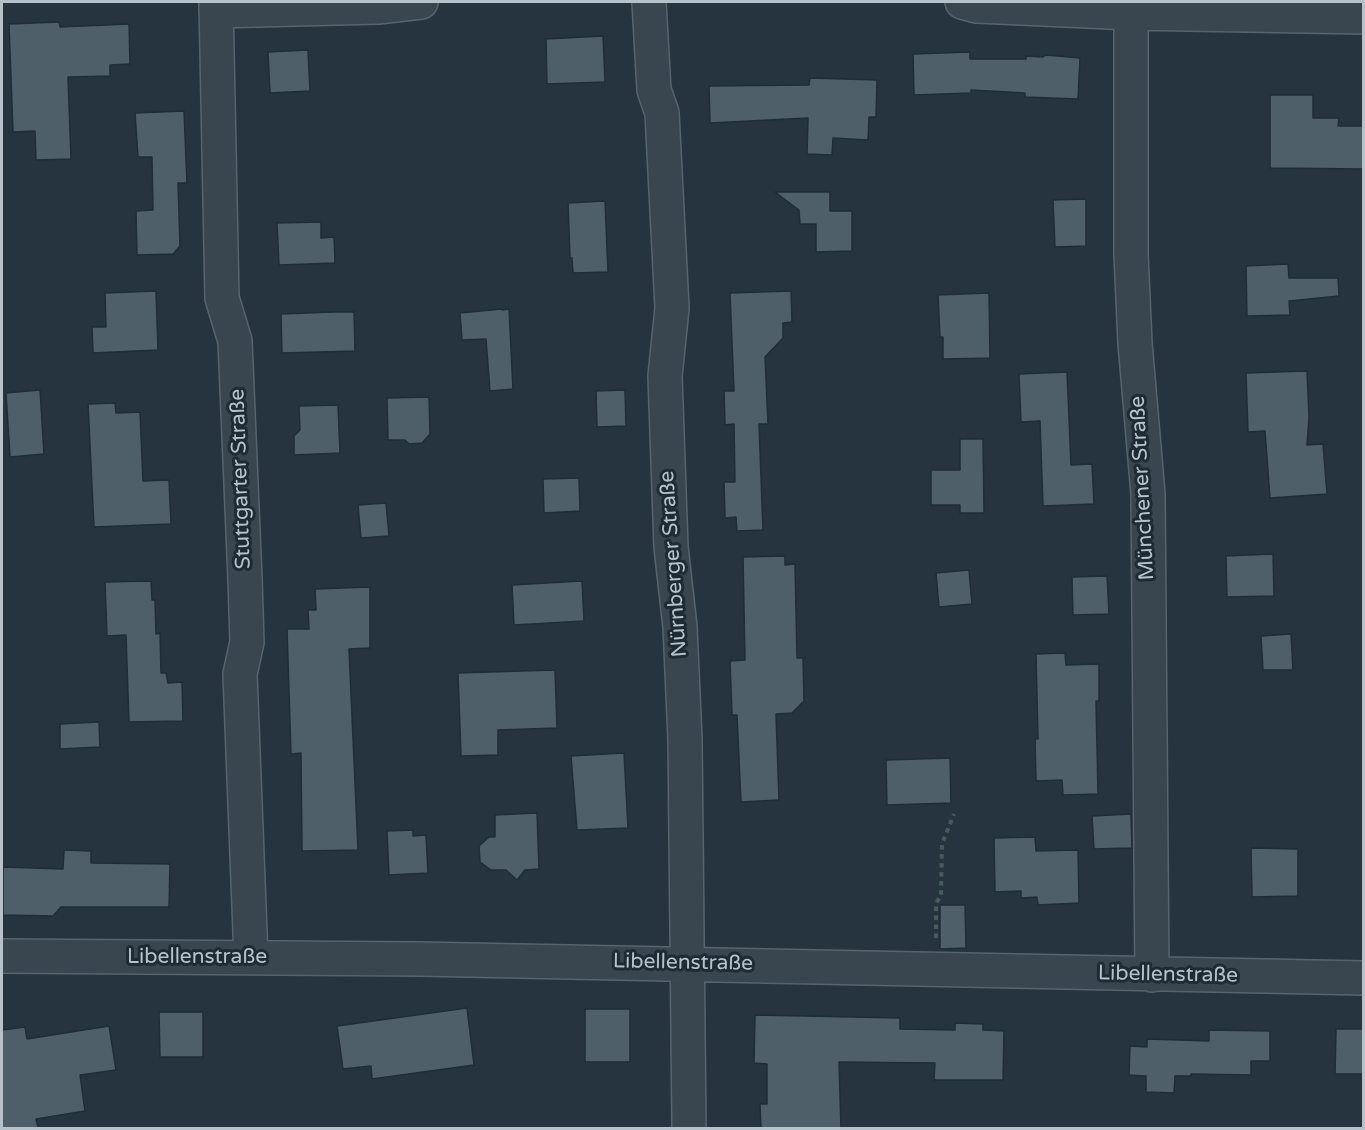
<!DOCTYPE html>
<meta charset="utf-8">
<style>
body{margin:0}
#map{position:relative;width:1365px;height:1130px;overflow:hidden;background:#26343f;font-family:"Varela Round",sans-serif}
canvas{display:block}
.frame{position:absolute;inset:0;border:3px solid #b6c1ca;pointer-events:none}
</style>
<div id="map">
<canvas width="1365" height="1130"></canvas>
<div class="frame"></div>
</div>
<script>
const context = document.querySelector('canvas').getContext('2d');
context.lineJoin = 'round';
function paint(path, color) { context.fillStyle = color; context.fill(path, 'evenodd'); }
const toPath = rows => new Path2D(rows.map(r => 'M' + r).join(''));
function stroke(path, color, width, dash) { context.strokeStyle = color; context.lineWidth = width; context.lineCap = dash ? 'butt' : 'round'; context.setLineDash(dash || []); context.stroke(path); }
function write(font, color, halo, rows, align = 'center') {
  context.font = font + ' "Varela Round",sans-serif'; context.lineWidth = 6; context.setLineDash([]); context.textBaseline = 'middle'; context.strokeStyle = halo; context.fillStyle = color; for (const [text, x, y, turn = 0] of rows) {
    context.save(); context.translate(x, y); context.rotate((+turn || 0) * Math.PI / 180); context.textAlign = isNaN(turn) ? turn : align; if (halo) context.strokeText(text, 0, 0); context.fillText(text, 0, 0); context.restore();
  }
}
const building = toPath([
 [59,22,60,27,129,24,130,64,110,65,110,76,68,77,71,159,36,160,35,131,13,132,9,24,59,22],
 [603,36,605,82,547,84,546,39,603,36],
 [308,50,310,91,270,93,268,52,308,50],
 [970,52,970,59,1026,59,1026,56,1043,57,1046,55,1080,58,1078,99,1025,97,1025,93,971,90,971,93,914,95,913,54,970,52],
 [810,78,877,80,876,117,869,117,868,140,833,138,832,155,807,154,808,118,710,123,709,86,809,85,810,78],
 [1270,95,1313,95,1313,118,1339,118,1338,126,1364,126,1364,169,1270,168,1270,95],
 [184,111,187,183,178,183,180,246,173,254,137,255,136,211,153,210,152,157,138,157,135,113,184,111],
 [775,192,830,192,830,211,852,211,852,251,816,252,816,224,800,224,799,210,775,192],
 [1086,199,1086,246,1055,247,1053,200,1086,199],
 [605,201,608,272,573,273,572,258,570,258,568,203,605,201],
 [321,222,321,238,334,237,335,263,279,265,277,223,321,222],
 [1288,264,1289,278,1338,278,1339,296,1289,301,1290,315,1247,316,1246,266,1288,264],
 [156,291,158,350,93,353,92,327,106,327,105,293,156,291],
 [791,291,792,322,783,323,783,338,765,357,768,424,759,424,763,530,737,531,736,517,725,518,724,482,735,482,734,424,725,425,724,391,734,391,730,293,791,291],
 [989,293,990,358,943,359,943,337,940,337,938,295,989,293],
 [502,309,502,310,509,309,513,389,490,391,486,339,462,340,460,313,502,309],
 [334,312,354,312,355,351,282,353,281,314,334,312],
 [1307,371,1309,417,1307,445,1323,444,1327,494,1270,498,1265,431,1248,432,1246,373,1307,371],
 [1067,372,1071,465,1092,464,1094,504,1043,506,1040,421,1021,422,1019,374,1067,372],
 [40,390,44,454,10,457,6,393,40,390],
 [625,390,626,426,597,427,596,391,625,390],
 [429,397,430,434,422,443,409,444,405,440,388,440,387,398,429,397],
 [115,403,116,413,140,412,143,481,169,480,171,524,94,527,88,404,115,403],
 [338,405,340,453,294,455,294,436,300,430,299,406,338,405],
 [960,439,983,439,984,513,960,513,960,505,931,505,931,470,960,470,960,439],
 [579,478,580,511,544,513,543,479,579,478],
 [386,503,389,536,361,538,358,505,386,503],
 [1273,554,1274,596,1227,597,1226,556,1273,554],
 [785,556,785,565,795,564,797,658,803,658,804,701,792,713,776,714,779,800,741,802,737,715,732,715,730,661,745,660,743,557,785,556],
 [969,570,972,604,939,607,936,573,969,570],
 [1107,576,1109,614,1073,615,1072,577,1107,576],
 [151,581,152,600,155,600,156,634,160,633,161,673,166,673,168,683,182,682,183,721,129,722,126,635,107,636,105,582,151,581],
 [582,581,584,621,514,625,512,585,582,581],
 [370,587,370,648,349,649,358,850,302,851,301,753,291,754,287,629,309,629,308,610,316,610,315,589,370,587],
 [1291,634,1293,670,1263,670,1261,636,1291,634],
 [1065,653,1066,665,1099,664,1099,701,1096,701,1098,794,1063,795,1062,780,1036,781,1035,739,1038,739,1036,654,1065,653],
 [555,670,557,728,498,730,498,755,461,756,458,673,555,670],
 [99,722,100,747,60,749,60,724,99,722],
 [624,753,628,828,577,830,571,756,624,753],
 [950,758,951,803,887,805,886,760,950,758],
 [537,813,539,869,525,870,517,880,506,870,491,870,480,862,479,846,489,837,495,837,495,815,537,813],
 [1131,814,1132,848,1094,849,1092,816,1131,814],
 [413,830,413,836,426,835,428,873,389,875,387,831,413,830],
 [1035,837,1036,851,1078,850,1079,903,1038,905,1037,897,1021,898,1021,891,995,892,994,838,1035,837],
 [1251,848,1298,849,1298,896,1252,897,1251,848],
 [64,850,91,851,91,863,170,864,169,907,61,907,53,916,3,915,3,867,63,869,64,850],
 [940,905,965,905,966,948,940,949,940,905],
 [467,1008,474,1065,372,1079,371,1066,343,1069,337,1026,467,1008],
 [585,1009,630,1009,630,1062,585,1062,585,1009],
 [159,1012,203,1012,203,1057,160,1057,159,1012],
 [755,1015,900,1018,900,1029,955,1030,955,1023,983,1024,983,1030,1004,1031,1003,1080,934,1080,935,1063,839,1062,841,1128,761,1128,760,1104,767,1104,767,1064,754,1063,755,1015],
 [109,1026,116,1070,80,1075,85,1111,36,1119,38,1128,2,1128,2,1030,25,1027,27,1039,109,1026],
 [1336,1029,1364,1029,1364,1074,1335,1074,1336,1029],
 [1209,1030,1270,1031,1270,1061,1251,1061,1251,1075,1191,1074,1191,1076,1175,1076,1174,1093,1146,1092,1146,1076,1129,1075,1130,1046,1147,1047,1147,1039,1209,1041,1209,1030]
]);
paint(building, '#4f5f6a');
stroke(building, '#212d36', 1.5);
const minor = toPath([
 [216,2,222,298,235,341,245,579,247,642,240,674,251,958],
 [649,2,654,90,662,113,672,308,665,376,671,547,680,627,685,739,689,1128],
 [962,2,977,6,1131,13,1364,17],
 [1131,2,1131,254,1135,343,1148,494,1152,975],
 [216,11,378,7,421,2],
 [2,956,419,959,1364,978]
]);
stroke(minor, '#58646d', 36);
stroke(toPath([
 [936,938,936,903,941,896,942,844,954,814]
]), '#465c5b', 4, [4.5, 4.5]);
stroke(minor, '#3a464f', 33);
write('21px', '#b6c1ca', '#1f2b34', [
 ["Stuttgarter Straße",241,479,-92],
 ["Münchener Straße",1143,488,-93],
 ["Nürnberger Straße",674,564,-94],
 ["Libellenstraße",197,957],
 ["Libellenstraße",683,963,1],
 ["Libellenstraße",1168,975,1]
]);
</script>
